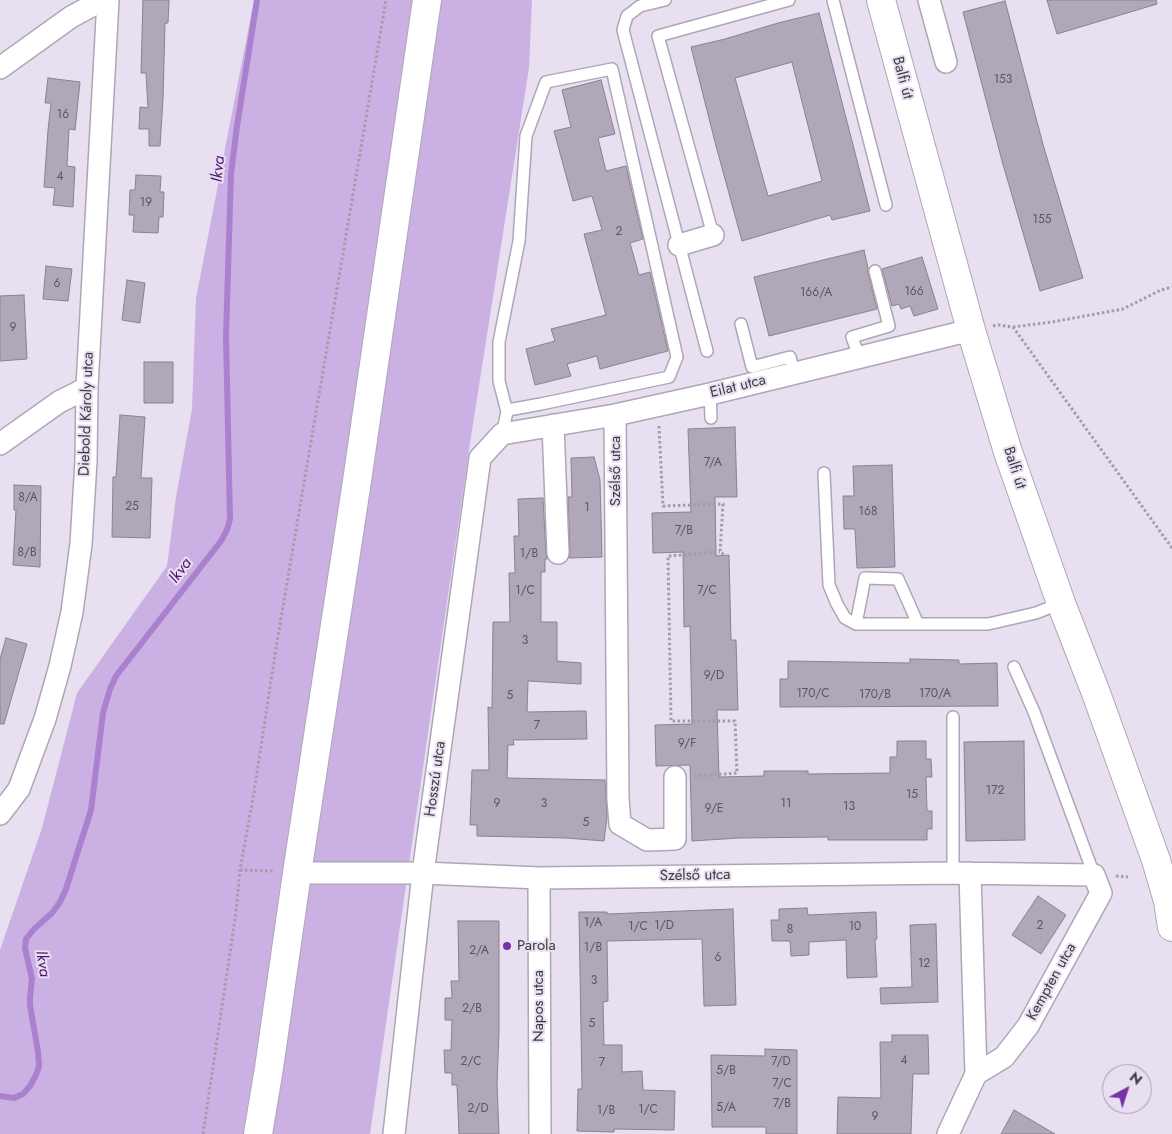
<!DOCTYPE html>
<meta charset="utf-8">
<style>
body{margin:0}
#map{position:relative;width:1172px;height:1134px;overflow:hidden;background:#e8dff1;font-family:Jost,sans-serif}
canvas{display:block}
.north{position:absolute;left:1102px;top:1064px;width:50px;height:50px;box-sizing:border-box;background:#e8dff1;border:1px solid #a49dab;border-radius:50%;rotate:40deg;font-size:14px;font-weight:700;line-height:20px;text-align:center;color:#3d3a41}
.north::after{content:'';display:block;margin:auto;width:18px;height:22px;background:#7732a6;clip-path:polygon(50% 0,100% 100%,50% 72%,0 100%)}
</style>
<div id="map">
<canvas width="1172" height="1134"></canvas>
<div class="north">N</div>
</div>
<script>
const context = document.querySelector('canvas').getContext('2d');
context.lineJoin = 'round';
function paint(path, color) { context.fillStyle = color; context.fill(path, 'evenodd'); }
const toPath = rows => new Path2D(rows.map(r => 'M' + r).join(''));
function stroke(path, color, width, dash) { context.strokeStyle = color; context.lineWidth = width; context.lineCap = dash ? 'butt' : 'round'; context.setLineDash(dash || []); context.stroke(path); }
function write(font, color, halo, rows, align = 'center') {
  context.font = font + ' Jost,sans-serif'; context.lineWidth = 4; context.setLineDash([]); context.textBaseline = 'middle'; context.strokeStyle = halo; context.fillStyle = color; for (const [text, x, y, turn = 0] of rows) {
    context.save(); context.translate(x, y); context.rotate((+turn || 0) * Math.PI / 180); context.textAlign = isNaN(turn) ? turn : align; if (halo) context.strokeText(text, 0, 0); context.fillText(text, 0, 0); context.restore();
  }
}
paint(toPath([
 [254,0,532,0,529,68,470,443,370,1134,0,1134,0,950,42,828,77,693,167,566,176,497,192,409,196,298]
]), '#cbb0e4');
stroke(toPath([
 [0,1096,14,1098,23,1094,30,1086,36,1075,39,1066,38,1052,30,1005,30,997,32,979,25,948,26,939,34,929,52,913,60,902,66,889,91,810,103,713,110,689,116,676,221,541,227,530,230,519,226,336,231,174,237,126,257,0]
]), '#aa81ce', 6);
const building = toPath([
 [143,0,169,0,168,23,165,23,163,99,160,146,149,146,149,129,139,129,140,107,148,108,146,73,141,73,143,0],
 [1047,0,1156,0,1157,4,1057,34,1047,0],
 [1005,1,1044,148,1083,278,1040,291,1002,161,963,12,1005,1],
 [819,13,870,211,832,220,830,215,742,241,716,146,691,47,725,39,778,23,819,13],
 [792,62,822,181,768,196,735,78,792,62],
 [48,78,80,82,75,130,69,129,67,166,75,167,73,207,53,205,55,188,44,187,48,130,51,103,45,103,48,78],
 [601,80,615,134,598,138,606,171,626,166,643,239,630,243,639,275,650,272,668,351,600,369,597,356,567,364,571,376,535,385,526,349,555,341,551,329,606,315,584,234,602,230,592,196,573,201,554,131,571,127,562,90,601,80],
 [136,175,161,176,160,192,164,192,163,217,159,217,158,233,133,232,134,215,129,215,130,190,135,190,136,175],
 [864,250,868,268,868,273,877,309,769,336,754,277,864,250],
 [922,257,938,309,914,316,910,306,901,309,899,304,892,306,882,269,922,257],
 [46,266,72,269,68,301,43,299,46,266],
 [127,280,145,283,140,323,122,320,127,280],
 [24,295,27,359,0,361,0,296,24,295],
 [144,362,173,362,173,403,144,403,144,362],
 [120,415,145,417,141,478,152,478,150,538,112,537,113,477,116,477,120,415],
 [735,427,737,497,715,497,716,556,729,555,731,640,736,640,738,710,717,710,719,777,764,776,764,771,808,771,808,774,890,773,890,757,897,757,897,741,926,741,926,759,931,759,932,777,926,777,927,811,932,811,932,829,927,829,927,840,828,840,828,837,739,838,692,841,690,765,656,766,655,725,692,724,690,626,684,627,683,552,653,553,652,513,691,512,688,429,735,427],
 [594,457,600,480,602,557,569,558,570,553,568,497,572,497,571,458,594,457],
 [892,465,895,567,857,568,855,529,844,529,843,496,854,496,853,466,892,465],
 [14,485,41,486,40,567,13,565,16,510,14,510,14,485],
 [543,498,546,553,547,559,545,559,545,572,541,572,541,622,557,622,557,661,581,663,581,684,528,681,527,712,586,711,587,739,513,740,514,745,508,745,507,778,605,780,607,817,604,841,566,838,477,836,477,825,470,825,472,770,489,770,488,707,492,708,493,622,510,622,509,573,515,573,514,536,519,536,518,499,543,498],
 [6,638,27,644,4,724,0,724,0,659,6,638],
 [910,659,959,660,959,664,997,663,998,706,780,707,780,679,788,679,788,661,910,663,910,659],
 [1024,741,1025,840,966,841,964,742,1024,741],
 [1038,896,1066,915,1041,954,1012,935,1038,896],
 [807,908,808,915,876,912,877,939,875,939,877,977,847,978,846,940,809,942,809,955,791,956,790,941,772,941,771,920,779,920,779,909,807,908],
 [733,909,736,1005,704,1006,702,939,607,941,608,1001,603,1002,604,1045,622,1045,622,1072,642,1071,643,1090,675,1091,674,1130,614,1129,614,1132,577,1131,578,1089,582,1089,579,912,607,912,607,914,733,909],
 [458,921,499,921,499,1032,497,1084,499,1134,459,1134,457,1085,452,1085,452,1073,445,1073,444,1050,451,1050,452,1020,445,1020,445,998,452,998,451,981,459,981,458,921],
 [936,924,938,1002,881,1004,880,988,912,987,910,925,936,924],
 [892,1035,928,1035,929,1074,913,1074,911,1134,837,1134,838,1097,881,1098,880,1042,892,1042,892,1035],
 [765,1049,797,1050,797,1134,766,1134,766,1127,712,1127,711,1055,765,1056,765,1049],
 [1014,1110,1055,1134,1001,1134,1014,1110]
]);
paint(building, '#b0a7b8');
stroke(building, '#898191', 1);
const service = toPath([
 [665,0,640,6,627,16,623,30,707,351],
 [833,0,886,205],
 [713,235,658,36,789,0],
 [741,324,752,367,790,357,794,373],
 [859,357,852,337,889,326,875,271],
 [710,394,711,418],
 [502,434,507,412,508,410,541,404,669,377,677,357,612,69,546,82,526,136,519,241,499,342,499,381,507,412],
 [824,473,829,585,837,604,845,618,856,624,988,624,1036,613,1061,603],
 [856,624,865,578,898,579,918,624],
 [1014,667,1034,712,1094,875],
 [953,873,953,717]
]);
const minor = toPath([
 [929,0,946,62],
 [0,68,71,17,97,3,108,1],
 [679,245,713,235],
 [615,415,618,799,620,824,647,840,675,839,675,777],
 [553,425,558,553],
 [0,444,59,402,75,394,87,387],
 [0,814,19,789,45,719,60,666,72,612,81,544,86,461,87,387,108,0],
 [297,873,423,873,539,878,953,873,1094,875,1101,893,1028,1026,1004,1057,976,1074],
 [539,878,540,1134],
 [394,1134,423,873,480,458,502,434,615,415,710,394,971,330],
 [948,1134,976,1074,970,873]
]);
const secondary = toPath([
 [881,0,971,330,1008,452,1061,603,1096,693,1156,860,1168,901,1172,927]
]);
const primary = toPath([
 [258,1134,269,1068,297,873,357,481,427,0]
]);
stroke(service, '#aea6b7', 14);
stroke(minor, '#aea6b7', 24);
stroke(secondary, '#aea6b7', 30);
stroke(primary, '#aea6b7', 30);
stroke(toPath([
 [993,326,998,325,1013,327,1172,548],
 [1013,327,1052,322,1123,309,1161,290,1172,287],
 [659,426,663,506,723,504,720,552,725,555],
 [694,776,737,773,735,721,671,721,668,556,720,552],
 [240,870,274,871],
 [1116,876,1128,877],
 [203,1134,236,912,240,870,254,792,277,642,386,0]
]), '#a39caa', 3, [2.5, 2.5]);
stroke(service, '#fff', 11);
stroke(minor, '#fff', 21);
stroke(secondary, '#fff', 28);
stroke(primary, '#fff', 28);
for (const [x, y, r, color] of [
 [507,946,5,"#7732a6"]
]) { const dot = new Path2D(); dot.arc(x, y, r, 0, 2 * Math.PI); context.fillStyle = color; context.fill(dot); stroke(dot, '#e8dff1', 2); }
write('12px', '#5a555f', null, [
 ["153",1003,80],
 ["16",63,115],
 ["4",60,177],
 ["19",146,203],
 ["155",1042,220],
 ["2",619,232],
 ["6",57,284],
 ["166",914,292],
 ["166/A",816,293],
 ["9",13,328],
 ["7/A",713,463],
 ["8/A",28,498],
 ["25",132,507],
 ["1",587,508],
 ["168",868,512],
 ["7/B",684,531],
 ["8/B",27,553],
 ["1/B",529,554],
 ["1/C",525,591],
 ["7/C",707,591],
 ["3",525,641],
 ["9/D",714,676],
 ["170/C",813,694],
 ["170/A",935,694],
 ["170/B",875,695],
 ["5",510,696],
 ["7",537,726],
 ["9/F",687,744],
 ["172",995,791],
 ["15",912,795],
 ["9",497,804],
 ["3",544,804],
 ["11",786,804],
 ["13",849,807],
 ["9/E",714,809],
 ["5",586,823],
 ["1/A",593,923],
 ["1/D",664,926],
 ["2",1040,926],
 ["1/C",638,927],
 ["10",855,927],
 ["8",790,930],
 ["1/B",593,948],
 ["2/A",479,951],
 ["6",718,958],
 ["12",924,964],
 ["3",594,981],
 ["2/B",472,1009],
 ["5",592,1024],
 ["4",904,1061],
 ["2/C",471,1062],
 ["7/D",781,1062],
 ["7",602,1063],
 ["5/B",726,1071],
 ["7/C",782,1084],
 ["7/B",782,1104],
 ["5/A",726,1108],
 ["2/D",478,1109],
 ["1/C",648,1110],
 ["1/B",606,1111],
 ["9",875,1117]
]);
write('15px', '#3d3a41', '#e8dff1', [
 ["Balfi út",902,78,75],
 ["Eilat utca",738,387,-14],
 ["Diebold Károly utca",87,414,-88],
 ["Balfi út",1014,468,72],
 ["Szélső utca",616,471,-90],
 ["Hosszú utca",436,779,-82],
 ["Szélső utca",695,876,-1],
 ["Kempten utca",1052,982,-61],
 ["Napos utca",539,1006,-90]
]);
write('15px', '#3d3a41', '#e8dff1', [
 ["Parola",517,946]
], 'left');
write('italic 16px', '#4c136f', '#e8dff1', [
 ["Ikva",219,169,-84],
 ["Ikva",181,571,-53],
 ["Ikva",42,964,81]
]);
</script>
